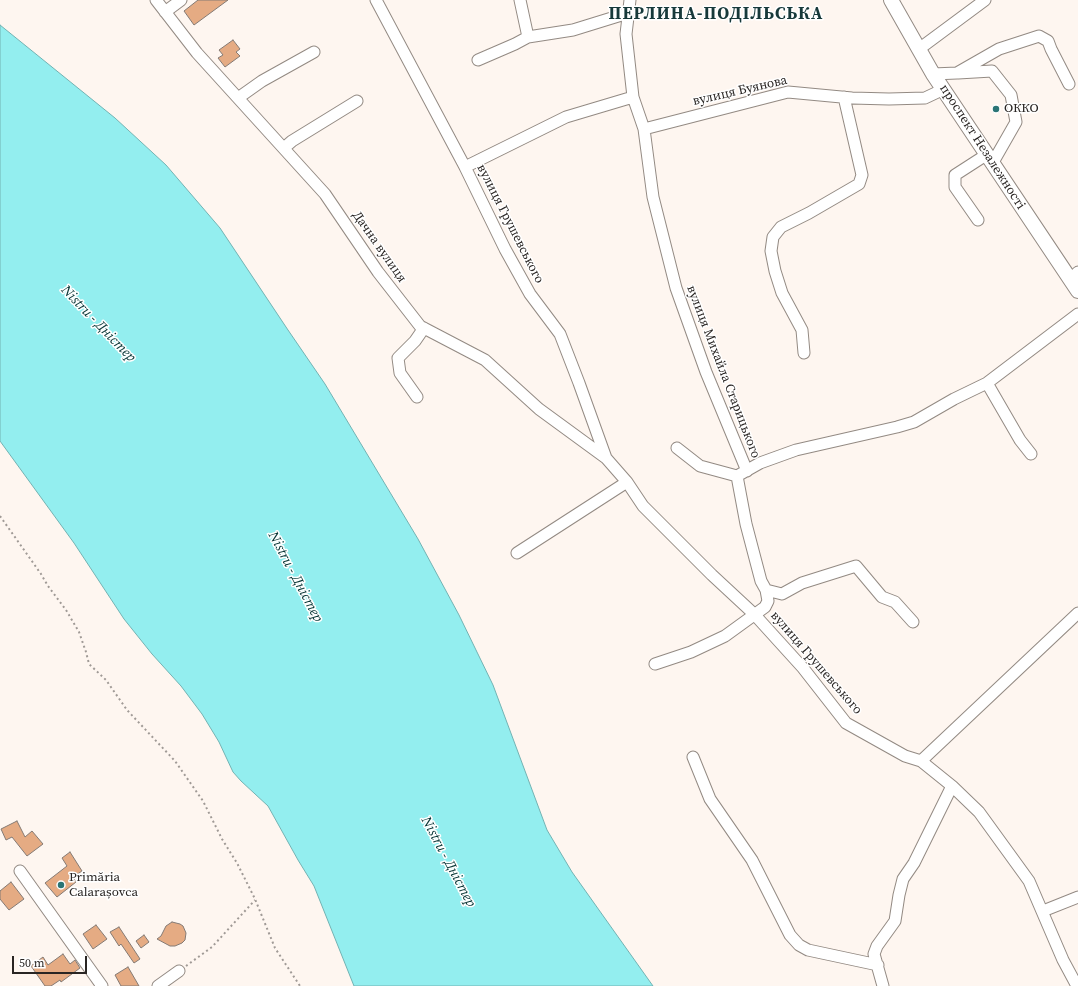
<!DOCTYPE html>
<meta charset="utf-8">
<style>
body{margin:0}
#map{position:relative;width:1078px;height:986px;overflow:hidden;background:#fef6f0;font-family:"Source Serif 4",serif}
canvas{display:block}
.scale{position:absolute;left:12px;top:956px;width:75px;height:18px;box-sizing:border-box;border:2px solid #292523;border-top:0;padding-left:5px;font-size:12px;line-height:14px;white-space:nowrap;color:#292523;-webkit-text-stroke:3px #fff;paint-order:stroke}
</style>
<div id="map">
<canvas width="1078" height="986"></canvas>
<div class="scale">50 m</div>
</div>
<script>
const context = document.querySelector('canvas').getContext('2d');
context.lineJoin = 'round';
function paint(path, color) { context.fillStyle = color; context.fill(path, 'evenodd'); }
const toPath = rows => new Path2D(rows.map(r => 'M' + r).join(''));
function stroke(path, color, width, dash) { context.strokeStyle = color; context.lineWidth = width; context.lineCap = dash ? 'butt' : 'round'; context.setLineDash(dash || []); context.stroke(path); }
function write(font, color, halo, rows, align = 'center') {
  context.font = font + ' "Source Serif 4",serif'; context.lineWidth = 3; context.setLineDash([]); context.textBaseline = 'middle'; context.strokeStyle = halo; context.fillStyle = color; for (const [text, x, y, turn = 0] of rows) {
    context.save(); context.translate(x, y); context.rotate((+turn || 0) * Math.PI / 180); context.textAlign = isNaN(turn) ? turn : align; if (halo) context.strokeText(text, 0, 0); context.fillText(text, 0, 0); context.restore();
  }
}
const water = toPath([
 [0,25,115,118,166,165,220,228,288,330,325,384,418,539,459,615,493,685,547,830,572,872,653,986,354,986,314,886,298,860,268,806,241,781,233,772,219,742,202,714,181,686,152,654,124,619,74,543,0,441,0,25]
]);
paint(water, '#93eeef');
stroke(water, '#73b2b2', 1);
const building = toPath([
 [198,0,228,0,194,25,184,11,198,0],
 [233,40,240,49,236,52,240,56,225,67,218,58,223,55,219,50,233,40],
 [17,821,25,837,32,831,43,844,27,856,12,837,6,840,1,829,17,821],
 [70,852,82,871,73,877,76,882,57,897,45,883,67,866,62,858,70,852],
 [11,882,24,899,9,910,0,899,0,891,11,882],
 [172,922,180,924,183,926,186,933,185,940,182,943,175,946,170,946,157,939,161,936,166,926,172,922],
 [96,925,107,939,93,949,83,934,96,925],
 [119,927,140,959,134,963,121,944,119,946,110,932,119,927],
 [144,935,149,942,141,948,136,941,144,935],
 [63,954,70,964,75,960,80,968,61,982,60,980,51,986,45,986,31,966,43,957,48,965,63,954],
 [128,967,139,986,121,986,115,975,128,967]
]);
paint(building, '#e5ab83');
stroke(building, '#847a74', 1);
const minor = toPath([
 [156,0,197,53,325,194,378,272,420,326,485,360,539,409,606,458],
 [376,0,465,167,505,249,530,294,560,334,579,383,606,458,627,482,643,506,712,575,754,614,803,668,846,723,905,756,921,761,952,786,979,812,1029,881,1063,960,1077,986],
 [520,0,528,37],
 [630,0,626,34,633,97,644,129,653,197,676,288,706,372,747,471],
 [165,12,181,0],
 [919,49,985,0],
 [478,60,515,44,528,37,573,30,628,13],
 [958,73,992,71,1011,95,1016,122,992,164],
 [933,74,957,73,999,49,1039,36,1048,41,1051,49,1069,84],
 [238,98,262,81,314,52],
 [644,129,788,92,852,98,889,99,925,98,944,89],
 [284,148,292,141,357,101],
 [465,167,566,117,633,97],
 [978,220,955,187,955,175,986,155],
 [1070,280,1078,272],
 [804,353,802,330,782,293,775,271,771,251,773,237,781,227,809,213,859,184,862,175,844,97],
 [987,383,1020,440,1031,454],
 [417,397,400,373,398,358,415,341,424,328],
 [677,448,700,466,737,476,760,463,796,450,897,427,914,422,954,399,987,383,1078,314],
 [517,553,627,482],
 [766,590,782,594,802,583,856,566,882,597,895,602,913,622],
 [655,664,691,652,725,636,765,607,768,601,766,590,761,581,746,524,737,476],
 [693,757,710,799,752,860,790,935,799,945,808,950,878,965],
 [921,761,1078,613],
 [20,871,102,986],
 [1043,911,1078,897],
 [158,986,179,971],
 [883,986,874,954,877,946,895,921,899,895,903,879,914,863,952,786]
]);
const major = toPath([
 [891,0,933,74,1078,291]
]);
stroke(minor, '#938a83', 13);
stroke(major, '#938a83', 16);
stroke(toPath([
 [0,516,41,574,48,586,66,610,79,632,86,652,89,664,106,680,127,710,175,761,203,801,222,839,237,863,255,899,275,948,300,986],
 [186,966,212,947,255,900]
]), '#a09a96', 2, [2, 3]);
stroke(minor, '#fff', 11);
stroke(major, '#fff', 14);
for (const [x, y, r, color] of [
 [996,109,4,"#2a7475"],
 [61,885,4,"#2a7475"]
]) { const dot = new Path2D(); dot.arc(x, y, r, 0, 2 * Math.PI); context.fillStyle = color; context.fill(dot); stroke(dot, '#fff', 1.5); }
write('13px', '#292523', '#fff', [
 ["вулиця Буянова",740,91,-13],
 ["проспект Незалежності",982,147,57],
 ["вулиця Грушевського",510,224,63],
 ["Дачна вулиця",379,247,55],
 ["вулиця Михайла Старицького",723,372,69],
 ["вулиця Грушевського",816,663,49]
]);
write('13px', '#292523', '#fff', [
 ["ОККО",1004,109],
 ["Primăria",69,878],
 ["Calarașovca",69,893]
], 'left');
write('italic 14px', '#0b3838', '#fff', [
 ["Nistru - Дністер",98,324,46],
 ["Nistru - Дністер",295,577,62],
 ["Nistru - Дністер",448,862,62]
]);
context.letterSpacing = '1px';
write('bold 17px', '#17393a', '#fff', [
 ["ПЕРЛИНА-ПОДІЛЬСЬКА",716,15]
]);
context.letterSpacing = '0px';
</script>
